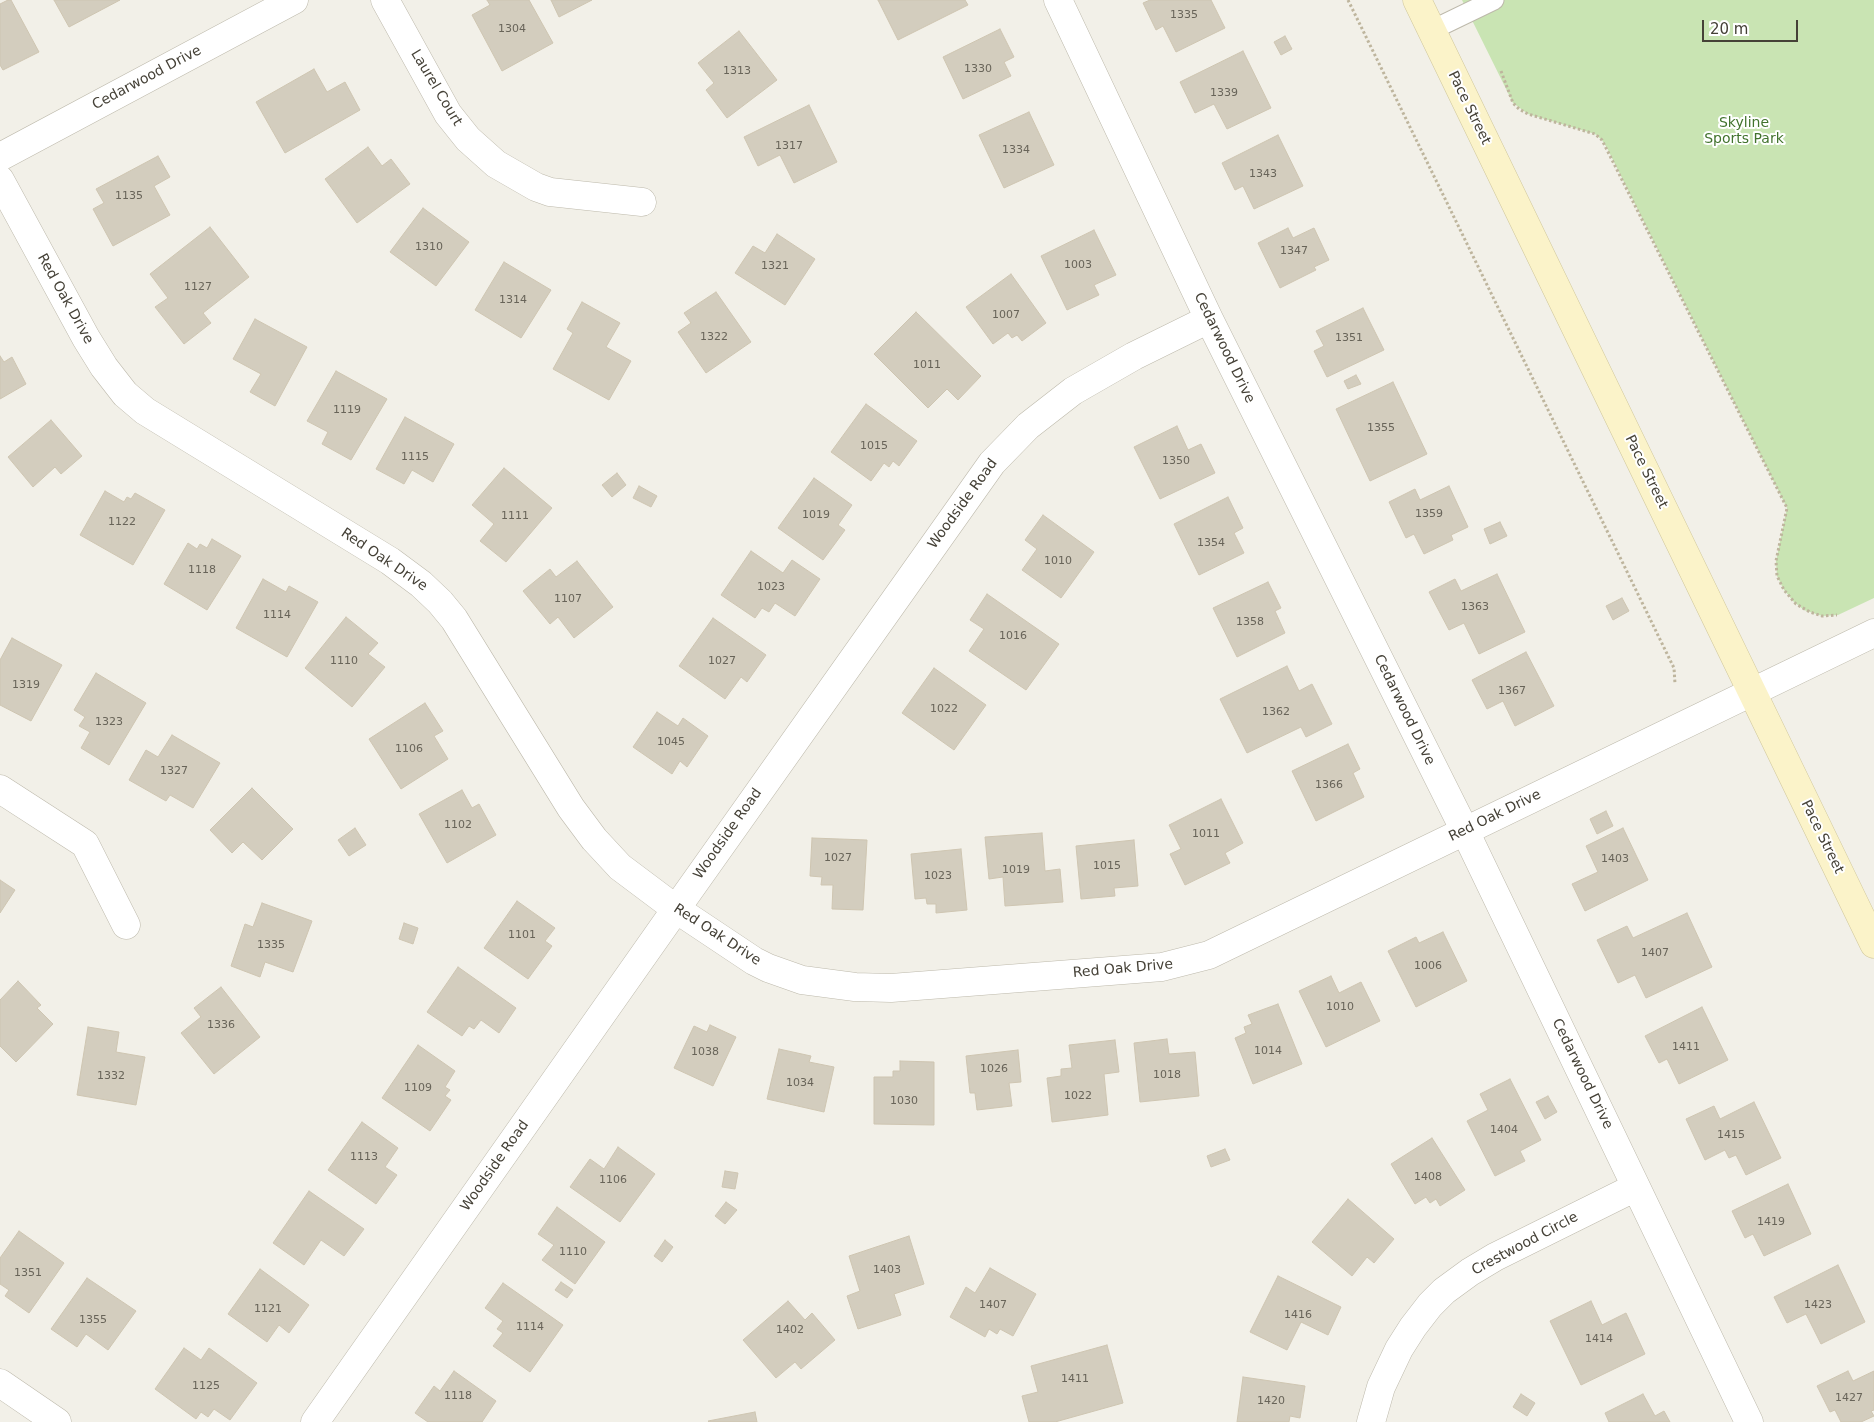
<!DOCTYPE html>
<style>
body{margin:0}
#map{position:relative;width:1874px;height:1422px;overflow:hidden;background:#f2f0e8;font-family:"DejaVu Sans",sans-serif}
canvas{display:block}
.scale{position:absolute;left:1702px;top:20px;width:96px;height:22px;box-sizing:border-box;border:2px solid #454137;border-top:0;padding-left:6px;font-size:15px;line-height:18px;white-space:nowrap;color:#454137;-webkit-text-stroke:4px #fff;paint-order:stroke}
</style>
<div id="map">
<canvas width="1874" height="1422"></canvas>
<div class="scale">20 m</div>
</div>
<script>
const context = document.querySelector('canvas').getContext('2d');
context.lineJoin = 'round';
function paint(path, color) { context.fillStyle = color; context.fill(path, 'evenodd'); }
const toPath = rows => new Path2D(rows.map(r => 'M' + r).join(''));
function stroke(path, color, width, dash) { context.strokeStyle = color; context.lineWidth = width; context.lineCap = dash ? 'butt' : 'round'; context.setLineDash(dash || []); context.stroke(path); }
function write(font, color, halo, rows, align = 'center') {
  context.font = font + ' "DejaVu Sans",sans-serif'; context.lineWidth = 4; context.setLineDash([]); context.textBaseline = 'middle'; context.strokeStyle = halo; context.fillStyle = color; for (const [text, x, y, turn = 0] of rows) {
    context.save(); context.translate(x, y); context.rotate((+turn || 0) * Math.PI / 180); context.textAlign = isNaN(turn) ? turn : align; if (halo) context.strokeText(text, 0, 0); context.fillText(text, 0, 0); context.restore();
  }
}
paint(toPath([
 [1462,0,1874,0,1874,598,1838,615,1822,616,1804,610,1794,602,1784,590,1777,576,1776,561,1787,508,1607,148,1602,140,1595,134,1528,114,1513,103]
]), '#c9e4b3');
const building = toPath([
 [8,0,11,0,39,52,3,70,0,65,0,4,8,0],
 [54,0,120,0,69,27,54,0],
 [487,0,529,0,553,43,502,71,472,15,490,5,487,0],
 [551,0,592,0,559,17,551,0],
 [878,0,965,0,968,5,898,40,878,0],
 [1150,0,1211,0,1225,28,1176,52,1163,26,1156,30,1143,3,1150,0],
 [1000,29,1014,57,1004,62,1011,76,963,99,943,57,1000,29],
 [739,31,777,80,727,118,706,90,714,83,698,63,739,31],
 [1285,36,1292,49,1281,55,1274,42,1285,36],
 [1243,51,1271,108,1227,129,1214,104,1195,113,1180,82,1243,51],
 [314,69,327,92,345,82,360,110,285,153,256,102,314,69],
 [809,105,837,162,794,183,780,155,758,166,744,137,809,105],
 [1029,112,1054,165,1004,188,979,135,1029,112],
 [1278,135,1303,186,1254,209,1243,186,1235,190,1222,163,1278,135],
 [368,147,382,166,391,159,410,184,357,223,325,179,368,147],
 [158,156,170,177,154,186,170,215,113,246,93,209,104,203,96,189,158,156],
 [423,208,469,242,436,286,390,252,423,208],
 [210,227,249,277,203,313,211,323,184,344,155,307,168,298,150,274,210,227],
 [1288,228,1293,238,1314,228,1329,260,1314,267,1316,270,1280,288,1258,243,1288,228],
 [1094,230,1116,275,1094,285,1099,295,1067,310,1041,256,1094,230],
 [777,234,815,259,785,305,735,273,753,246,765,253,777,234],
 [504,262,551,290,521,338,475,310,504,262],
 [1011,274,1046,323,1022,341,1017,335,1012,338,1008,333,993,344,966,307,1011,274],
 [716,292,751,342,706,373,678,332,691,323,684,313,716,292],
 [582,302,620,323,606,347,631,361,609,400,553,369,573,333,567,329,582,302],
 [1363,308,1384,350,1327,377,1314,351,1324,346,1316,331,1363,308],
 [916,312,981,376,958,400,947,389,928,408,874,354,916,312],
 [255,319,307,347,275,406,250,392,261,374,233,359,255,319],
 [0,356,4,362,12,357,26,384,0,399,0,356],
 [336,371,387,399,351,460,322,444,328,432,307,421,336,371],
 [1356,375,1361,384,1348,389,1344,381,1356,375],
 [1393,382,1427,454,1370,481,1336,409,1393,382],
 [866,404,917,441,899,466,893,461,889,467,884,463,871,481,831,452,866,404],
 [405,417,454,444,433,482,412,470,404,484,376,469,405,417],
 [51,420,82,456,61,474,55,467,33,487,8,457,51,420],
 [1177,426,1188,450,1201,444,1215,473,1160,499,1134,447,1177,426],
 [504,468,552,508,506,562,480,541,494,524,472,505,504,468],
 [617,473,626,485,612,497,602,485,617,473],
 [814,478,852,505,838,525,845,530,823,560,778,528,814,478],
 [639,486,657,496,651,507,633,498,639,486],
 [1449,486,1468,527,1451,535,1453,540,1424,554,1414,534,1406,538,1389,502,1415,489,1420,500,1449,486],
 [105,491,124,502,127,497,131,499,135,493,165,510,133,565,80,535,105,491],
 [1228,497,1243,528,1234,533,1244,553,1199,575,1174,524,1228,497],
 [1043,515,1094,552,1061,598,1022,570,1037,549,1025,540,1043,515],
 [1500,522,1507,536,1490,544,1484,529,1500,522],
 [212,539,241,556,207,610,164,584,188,543,197,549,200,544,207,548,212,539],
 [751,551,783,573,792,560,820,579,795,616,775,603,769,612,762,608,755,618,721,595,751,551],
 [577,561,613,607,574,638,558,617,550,624,523,591,550,569,556,577,577,561],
 [1497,574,1525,632,1479,654,1464,623,1449,630,1429,592,1455,579,1461,591,1497,574],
 [263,579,286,592,289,586,318,602,287,657,236,628,263,579],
 [1268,582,1281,608,1275,611,1285,633,1237,657,1213,608,1268,582],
 [987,594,1059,644,1026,690,969,651,984,629,970,620,987,594],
 [1622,598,1629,611,1613,620,1606,606,1622,598],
 [346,617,378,643,368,654,385,667,352,707,305,668,346,617],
 [713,618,766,655,747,682,741,677,725,699,679,666,713,618],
 [12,638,62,665,31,721,0,705,0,660,12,638],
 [1526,652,1554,706,1515,726,1503,701,1487,709,1472,680,1526,652],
 [1287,666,1299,691,1312,684,1332,724,1306,737,1301,727,1247,753,1220,699,1287,666],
 [934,668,986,705,954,750,902,713,934,668],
 [96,673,146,703,109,765,81,748,90,732,79,726,85,717,74,710,96,673],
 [425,703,443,731,434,736,448,759,401,789,369,739,425,703],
 [657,712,678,726,683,718,708,736,687,767,680,761,672,774,633,747,657,712],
 [172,735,220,763,193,808,170,795,166,801,129,780,146,750,158,757,172,735],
 [1348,744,1360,769,1353,773,1364,797,1316,821,1292,771,1348,744],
 [252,788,293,829,262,860,243,842,232,853,210,830,252,788],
 [462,790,472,808,479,804,496,835,447,863,419,814,462,790],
 [1221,799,1243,843,1225,853,1230,863,1185,885,1170,854,1181,849,1169,825,1221,799],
 [1606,811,1613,826,1597,834,1590,819,1606,811],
 [355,828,366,845,349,856,338,840,355,828],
 [1623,828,1648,880,1585,911,1572,884,1598,872,1586,846,1623,828],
 [1042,833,1045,871,1060,869,1063,902,1005,906,1003,877,989,879,985,837,1042,833],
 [812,838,867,840,863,910,832,909,833,885,821,885,822,877,810,876,812,838],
 [1134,840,1138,886,1114,888,1115,896,1081,899,1076,846,1134,840],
 [961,849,967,910,936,913,936,904,927,904,926,898,915,899,911,854,961,849],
 [0,880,15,890,0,913,0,880],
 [517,901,555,928,545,941,552,946,528,979,484,948,517,901],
 [262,903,312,921,293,972,265,962,260,977,231,966,245,924,253,927,262,903],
 [1687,913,1712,967,1646,998,1635,975,1618,983,1597,940,1627,926,1633,938,1687,913],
 [404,923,418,928,413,944,399,939,404,923],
 [1443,932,1467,981,1416,1007,1388,951,1416,937,1419,943,1443,932],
 [458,967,516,1008,499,1033,481,1020,474,1029,469,1026,462,1036,427,1012,458,967],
 [1331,976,1339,993,1361,982,1380,1021,1326,1047,1299,991,1331,976],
 [18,981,41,1005,37,1008,53,1024,16,1062,0,1046,0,1000,18,981],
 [221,987,260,1037,214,1074,181,1033,201,1017,194,1008,221,987],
 [1278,1004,1302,1064,1253,1084,1235,1038,1246,1033,1244,1027,1252,1024,1248,1015,1278,1004],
 [1702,1007,1728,1060,1679,1084,1667,1059,1659,1063,1645,1036,1702,1007],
 [710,1025,736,1037,713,1086,674,1068,694,1026,707,1032,710,1025],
 [88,1027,119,1032,116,1052,145,1057,136,1105,77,1095,88,1027],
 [1167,1039,1169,1054,1195,1052,1199,1096,1140,1102,1134,1043,1167,1039],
 [1115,1040,1119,1072,1104,1074,1108,1115,1052,1122,1047,1078,1061,1076,1061,1069,1072,1068,1069,1045,1115,1040],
 [418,1045,455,1071,445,1087,450,1090,445,1096,451,1100,430,1131,382,1098,418,1045],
 [779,1049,811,1056,809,1062,834,1067,824,1112,767,1099,779,1049],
 [1018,1050,1021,1082,1009,1083,1012,1106,977,1110,975,1093,970,1093,966,1056,1018,1050],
 [900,1061,934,1062,934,1125,874,1124,874,1077,893,1077,893,1071,900,1071,900,1061],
 [1510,1079,1541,1140,1520,1151,1525,1161,1495,1176,1467,1121,1488,1110,1480,1094,1510,1079],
 [1548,1096,1557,1112,1545,1119,1536,1102,1548,1096],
 [1754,1102,1781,1158,1746,1175,1736,1155,1729,1158,1725,1150,1705,1160,1686,1119,1714,1106,1720,1119,1754,1102],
 [362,1122,398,1148,385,1167,397,1175,376,1204,328,1170,362,1122],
 [1432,1138,1465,1190,1440,1206,1436,1199,1430,1203,1426,1197,1415,1204,1391,1164,1432,1138],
 [618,1147,655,1174,620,1222,570,1187,590,1159,604,1169,618,1147],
 [1225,1149,1230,1160,1211,1167,1207,1156,1225,1149],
 [725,1171,738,1173,735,1189,722,1187,725,1171],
 [1788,1184,1811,1234,1764,1256,1753,1234,1745,1238,1732,1211,1788,1184],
 [309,1191,364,1229,344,1256,321,1240,304,1265,273,1243,309,1191],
 [1348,1199,1394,1239,1374,1263,1367,1257,1352,1276,1312,1242,1348,1199],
 [726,1202,737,1210,725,1224,715,1216,726,1202],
 [557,1207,605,1242,575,1284,542,1260,554,1245,538,1234,557,1207],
 [19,1231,64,1263,29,1313,5,1296,9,1290,0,1284,0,1258,19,1231],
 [909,1236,924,1284,894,1294,901,1315,858,1329,847,1296,860,1291,849,1256,909,1236],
 [665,1240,673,1247,662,1262,654,1256,665,1240],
 [1838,1265,1865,1322,1821,1344,1806,1314,1787,1323,1774,1297,1838,1265],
 [990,1268,1036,1294,1013,1336,1000,1329,997,1334,989,1329,985,1337,950,1317,966,1287,975,1293,990,1268],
 [260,1269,309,1305,289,1333,279,1325,267,1342,228,1314,260,1269],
 [1278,1276,1341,1307,1328,1335,1301,1322,1287,1350,1250,1332,1278,1276],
 [87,1278,136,1311,108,1350,86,1334,77,1347,51,1329,87,1278],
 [561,1282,573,1290,567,1298,555,1290,561,1282],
 [503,1283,563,1325,530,1372,493,1346,503,1333,497,1329,503,1321,485,1308,503,1283],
 [788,1301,805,1320,812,1313,835,1340,801,1369,795,1362,776,1378,743,1340,788,1301],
 [1591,1301,1602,1325,1626,1313,1645,1354,1581,1385,1550,1321,1591,1301],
 [1107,1345,1123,1403,1055,1422,1029,1422,1022,1396,1038,1392,1031,1366,1107,1345],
 [184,1348,201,1360,209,1348,257,1383,230,1420,214,1409,208,1417,201,1412,196,1419,155,1389,184,1348],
 [454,1371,496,1401,482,1422,428,1422,415,1413,434,1386,440,1391,454,1371],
 [1848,1371,1853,1381,1874,1371,1874,1410,1871,1411,1874,1416,1861,1422,1841,1422,1835,1410,1830,1412,1817,1386,1848,1371],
 [1243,1377,1305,1386,1300,1418,1290,1416,1289,1422,1237,1422,1243,1377],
 [1521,1394,1535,1403,1527,1416,1513,1407,1521,1394],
 [1643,1394,1655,1416,1664,1411,1670,1422,1609,1422,1605,1413,1643,1394],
 [755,1412,757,1422,709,1422,708,1421,755,1412]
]);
paint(building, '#d3cdbe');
stroke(building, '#cec5b1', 1);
const service = toPath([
 [1432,30,1494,0]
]);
const minor = toPath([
 [385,0,448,114,468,139,496,164,536,187,550,192,642,202],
 [1058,0,1209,319,1465,831,1749,1422],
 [0,157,294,0],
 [0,180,86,338,104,367,125,394,145,411,390,561,421,584,440,602,454,619,571,808,594,839,620,867,676,909,754,961,768,968,802,980,855,987,891,988,1162,967,1209,955,1874,633],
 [0,789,85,844,126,925],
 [0,1383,57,1422],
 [315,1422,676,909,992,463,1028,426,1073,391,1134,356,1209,319],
 [1371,1422,1381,1387,1399,1349,1413,1327,1430,1305,1444,1291,1470,1272,1495,1257,1636,1187]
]);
const secondary = toPath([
 [1417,0,1874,944]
]);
stroke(service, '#bdb9ab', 21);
stroke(minor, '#bdb9ab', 29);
stroke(secondary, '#cfc69a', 29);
stroke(toPath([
 [1348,0,1674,668,1675,684],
 [1501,71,1513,103,1519,109,1528,114,1595,134,1602,140,1787,508,1776,561,1777,576,1784,590,1796,604,1810,612,1822,616,1837,615]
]), '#beb59d', 3, [2.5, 2.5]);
stroke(service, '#fff', 19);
stroke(minor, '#fff', 28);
stroke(secondary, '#fbf3c9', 28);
write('11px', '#686459', null, [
 ["1335",1184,15],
 ["1304",512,29],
 ["1330",978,69],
 ["1313",737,71],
 ["1339",1224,93],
 ["1317",789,146],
 ["1334",1016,150],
 ["1343",1263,174],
 ["1135",129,196],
 ["1310",429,247],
 ["1347",1294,251],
 ["1003",1078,265],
 ["1321",775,266],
 ["1127",198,287],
 ["1314",513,300],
 ["1007",1006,315],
 ["1322",714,337],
 ["1351",1349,338],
 ["1011",927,365],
 ["1119",347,410],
 ["1355",1381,428],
 ["1015",874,446],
 ["1115",415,457],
 ["1350",1176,461],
 ["1359",1429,514],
 ["1019",816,515],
 ["1111",515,516],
 ["1122",122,522],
 ["1354",1211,543],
 ["1010",1058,561],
 ["1118",202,570],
 ["1023",771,587],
 ["1107",568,599],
 ["1363",1475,607],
 ["1114",277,615],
 ["1358",1250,622],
 ["1016",1013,636],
 ["1110",344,661],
 ["1027",722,661],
 ["1319",26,685],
 ["1367",1512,691],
 ["1022",944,709],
 ["1362",1276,712],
 ["1323",109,722],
 ["1045",671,742],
 ["1106",409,749],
 ["1327",174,771],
 ["1366",1329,785],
 ["1102",458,825],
 ["1011",1206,834],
 ["1027",838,858],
 ["1403",1615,859],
 ["1015",1107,866],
 ["1019",1016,870],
 ["1023",938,876],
 ["1101",522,935],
 ["1335",271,945],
 ["1407",1655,953],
 ["1006",1428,966],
 ["1010",1340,1007],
 ["1336",221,1025],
 ["1411",1686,1047],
 ["1014",1268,1051],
 ["1038",705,1052],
 ["1026",994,1069],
 ["1018",1167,1075],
 ["1332",111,1076],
 ["1034",800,1083],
 ["1109",418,1088],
 ["1022",1078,1096],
 ["1030",904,1101],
 ["1404",1504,1130],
 ["1415",1731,1135],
 ["1113",364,1157],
 ["1408",1428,1177],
 ["1106",613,1180],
 ["1419",1771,1222],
 ["1110",573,1252],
 ["1403",887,1270],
 ["1351",28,1273],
 ["1407",993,1305],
 ["1423",1818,1305],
 ["1121",268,1309],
 ["1416",1298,1315],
 ["1355",93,1320],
 ["1114",530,1327],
 ["1402",790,1330],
 ["1414",1599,1339],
 ["1411",1075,1379],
 ["1125",206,1386],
 ["1118",458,1396],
 ["1427",1849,1398],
 ["1420",1271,1401]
]);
write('14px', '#454137', '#fff', [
 ["Cedarwood Drive",147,78,-28],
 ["Laurel Court",436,88,59],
 ["Pace Street",1469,108,64],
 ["Red Oak Drive",65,299,61],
 ["Cedarwood Drive",1224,348,64],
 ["Pace Street",1646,472,64],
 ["Woodside Road",963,504,-54],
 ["Red Oak Drive",384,560,34],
 ["Cedarwood Drive",1404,710,64],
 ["Red Oak Drive",1495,816,-26],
 ["Woodside Road",728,834,-55],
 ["Pace Street",1822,837,64],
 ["Red Oak Drive",717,935,33],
 ["Red Oak Drive",1123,969,-5],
 ["Cedarwood Drive",1582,1074,64],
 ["Woodside Road",495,1166,-55],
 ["Crestwood Circle",1525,1244,-28]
]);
write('14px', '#42732e', '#fff', [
 ["Skyline",1744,123],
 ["Sports Park",1744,139]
]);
</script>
